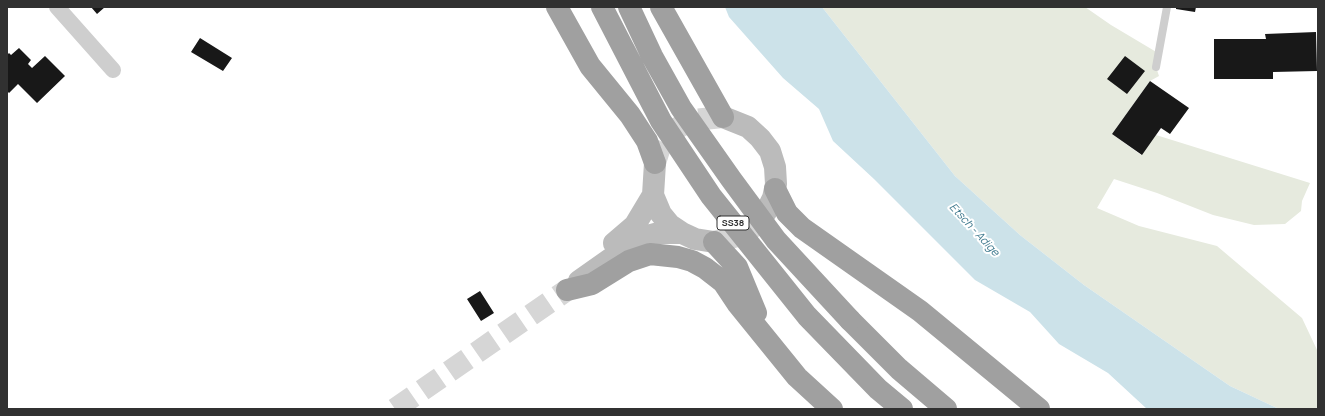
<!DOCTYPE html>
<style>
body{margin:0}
#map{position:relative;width:1325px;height:416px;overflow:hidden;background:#fff;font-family:Manrope,sans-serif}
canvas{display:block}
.frame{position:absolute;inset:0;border:8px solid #313131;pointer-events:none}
</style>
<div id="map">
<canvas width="1325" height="416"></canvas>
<div class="frame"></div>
</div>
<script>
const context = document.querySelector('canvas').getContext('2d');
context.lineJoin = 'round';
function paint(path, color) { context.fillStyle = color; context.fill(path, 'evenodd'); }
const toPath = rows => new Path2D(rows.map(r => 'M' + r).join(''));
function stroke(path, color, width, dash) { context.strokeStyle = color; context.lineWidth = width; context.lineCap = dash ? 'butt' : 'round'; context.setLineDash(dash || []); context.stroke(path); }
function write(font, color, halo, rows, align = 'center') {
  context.font = font + ' Manrope,sans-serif'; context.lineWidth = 4; context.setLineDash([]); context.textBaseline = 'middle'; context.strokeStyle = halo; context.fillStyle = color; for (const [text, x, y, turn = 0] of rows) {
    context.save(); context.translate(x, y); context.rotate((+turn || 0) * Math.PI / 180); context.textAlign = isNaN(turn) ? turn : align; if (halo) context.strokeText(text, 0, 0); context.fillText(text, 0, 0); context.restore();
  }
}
paint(toPath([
 [822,7,1085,7,1111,25,1158,53,1156,67,1159,76,1150,81,1112,134,1141,155,1156,135,1310,183,1302,201,1301,211,1285,224,1254,225,1213,215,1157,193,1114,179,1097,208,1139,226,1217,246,1302,318,1318,352,1318,409,1279,409,1230,386,1084,285,1020,235,955,176]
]), '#e6eade');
paint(toPath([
 [725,7,822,7,955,176,1020,235,1084,285,1230,386,1279,409,1147,409,1108,373,1059,344,1030,312,975,280,874,179,833,141,819,109,783,78,729,17]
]), '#cce2e9');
paint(toPath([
 [91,7,105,7,97,14],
 [1176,7,1196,7,1195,12,1176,9],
 [1316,32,1317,71,1273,72,1273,79,1214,79,1214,39,1266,39,1265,34],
 [200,38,232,58,223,71,191,52],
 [19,48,31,60,28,64,32,68,45,56,65,76,37,103,18,84,9,93,7,91,7,55,9,53,11,55],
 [1125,56,1145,71,1127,94,1107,79],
 [1150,81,1189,108,1170,134,1161,128,1142,155,1112,134],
 [480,291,494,313,481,321,467,299]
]), '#181818');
stroke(toPath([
 [655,163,660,147,666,137,679,127,693,120,723,117],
 [714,242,741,235,753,227,766,212],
 [395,409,567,290]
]), '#d6d6d6', 22, [22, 11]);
stroke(toPath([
 [1156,67,1167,7]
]), '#cecece', 8);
stroke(toPath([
 [57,7,113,70]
]), '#cecece', 16);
stroke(toPath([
 [723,117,748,127,760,138,770,151,775,167,776,184,773,198,766,212],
 [655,163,653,195,661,214,670,225,682,233,695,239,714,242],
 [614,243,635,225,653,195],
 [579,281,640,238,658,233,682,233]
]), '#bbb', 22);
stroke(toPath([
 [557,7,590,66,630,115,647,141,655,163],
 [661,7,723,117],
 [775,189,787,213,802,228,920,311,1039,409],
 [714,242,737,267,756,313],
 [567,290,592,284,629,261,650,254,678,257,692,261,705,268,723,282,737,303,797,377,832,409],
 [850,320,899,369,946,409]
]), '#a0a0a0', 22);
stroke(toPath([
 [602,7,661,121,711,196,807,316,878,389,902,409],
 [629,7,652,56,681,108,731,179,776,240,850,320]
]), '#a0a0a0', 22);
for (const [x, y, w] of [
 [733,223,32]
]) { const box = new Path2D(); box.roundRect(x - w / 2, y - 7, w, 14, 3); context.fillStyle = '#fff'; context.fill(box); stroke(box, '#313131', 1); }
write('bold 9px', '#313131', null, [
 ["SS38",733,223]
]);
write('italic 11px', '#437c90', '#fff', [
 ["Etsch - Adige",974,230,47]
]);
</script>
